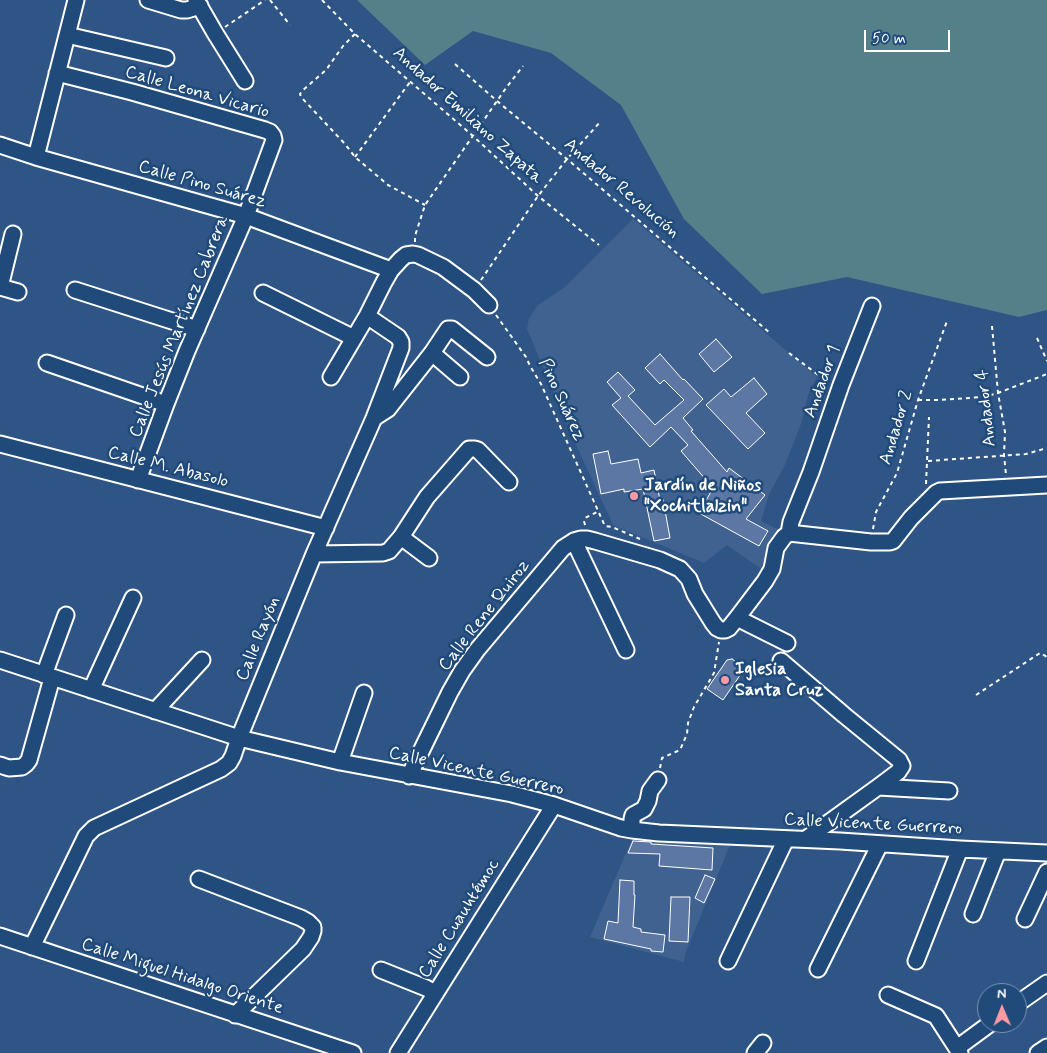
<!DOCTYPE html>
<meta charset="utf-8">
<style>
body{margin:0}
#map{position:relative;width:1047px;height:1053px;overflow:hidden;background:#2e5585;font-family:Mynerve,sans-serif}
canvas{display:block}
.north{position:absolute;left:977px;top:983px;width:50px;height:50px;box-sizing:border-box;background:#1f4a7a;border:1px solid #7992af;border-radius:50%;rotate:359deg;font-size:14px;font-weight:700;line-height:20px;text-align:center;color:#fff}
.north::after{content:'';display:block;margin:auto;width:18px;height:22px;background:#ff9aa2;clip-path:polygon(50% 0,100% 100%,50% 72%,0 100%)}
.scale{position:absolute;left:864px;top:30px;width:86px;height:22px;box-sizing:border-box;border:2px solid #fff;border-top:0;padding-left:6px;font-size:15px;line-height:18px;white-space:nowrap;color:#fff;-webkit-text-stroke:4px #1f4a7a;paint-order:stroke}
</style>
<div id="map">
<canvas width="1047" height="1053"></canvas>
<div class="north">N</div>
<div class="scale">50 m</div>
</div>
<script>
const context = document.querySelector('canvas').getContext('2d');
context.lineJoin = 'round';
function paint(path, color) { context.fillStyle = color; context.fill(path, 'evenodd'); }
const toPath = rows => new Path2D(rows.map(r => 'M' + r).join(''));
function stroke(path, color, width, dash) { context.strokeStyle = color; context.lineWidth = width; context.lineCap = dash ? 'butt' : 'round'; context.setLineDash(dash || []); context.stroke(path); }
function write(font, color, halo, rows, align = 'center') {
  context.font = font + ' Mynerve,sans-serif'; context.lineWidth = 5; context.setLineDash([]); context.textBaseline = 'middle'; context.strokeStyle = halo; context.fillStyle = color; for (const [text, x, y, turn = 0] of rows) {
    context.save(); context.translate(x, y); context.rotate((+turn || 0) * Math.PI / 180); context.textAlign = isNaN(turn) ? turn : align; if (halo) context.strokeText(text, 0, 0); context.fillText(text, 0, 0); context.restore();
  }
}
paint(toPath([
 [633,219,817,377,809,392,801,424,784,467,769,494,761,521,781,531,764,571,727,545,704,563,613,525,573,438,527,329,529,318,538,305,565,287],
 [632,839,730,845,685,954,684,962,590,937]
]), '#406290');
paint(toPath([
 [357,0,1047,0,1047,310,1019,317,847,277,762,294,684,219,621,105,551,53,473,31,425,65]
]), '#548189');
const building = toPath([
 [716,339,732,357,714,372,699,354,716,339],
 [660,354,683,380,684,379,703,399,683,418,693,430,691,431,727,472,729,468,765,495,746,519,768,531,759,546,699,513,713,488,681,451,688,445,671,427,650,447,612,405,621,398,607,382,618,372,635,390,628,396,655,425,684,400,664,380,660,384,645,368,660,354],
 [754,378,767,394,746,413,765,433,748,449,706,405,724,389,731,397,754,378],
 [608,451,611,464,638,459,641,473,654,470,660,500,663,499,670,538,654,541,643,489,624,492,624,489,601,494,593,454,608,451],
 [732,659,742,666,743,671,723,700,707,689,727,660,732,659],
 [633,841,651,842,651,844,713,848,712,870,659,866,660,854,628,853,633,841],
 [705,875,715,879,704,903,695,898,705,875],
 [620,880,634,881,634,895,635,895,633,927,641,929,641,932,665,935,663,952,651,951,651,949,604,939,608,921,618,923,620,880],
 [671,897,690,897,688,942,669,941,671,897]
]);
paint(building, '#5c77a4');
stroke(building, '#fff', 1);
const minor = toPath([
 [148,0,181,10,187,10,200,6],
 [196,0,215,33,245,81],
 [67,35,166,58],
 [57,73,132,92,265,130,270,132,273,136,274,140,246,216,187,351,166,404,138,480],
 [0,145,36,157,246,216,391,270],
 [36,157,76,0],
 [0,287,13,234],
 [0,287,18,292],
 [75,290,197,329],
 [263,293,354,338],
 [432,353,460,377],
 [47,363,166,404],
 [331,377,367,316,384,282,391,270,401,259,406,255,413,254,418,255,443,267,474,290,489,305],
 [374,418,388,409,395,400,432,353,448,329,452,329,487,357],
 [0,444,326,528],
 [789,533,791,522,811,472,841,385,872,306],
 [401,537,429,558],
 [574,541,626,650],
 [314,554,383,553,389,551,401,537,427,497,469,449,475,449,478,450,509,482],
 [737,618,787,643],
 [0,660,239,738,340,762,512,794,554,805,621,828,632,830,659,833,840,841,960,849,1047,853],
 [781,661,844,715,899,760,902,766,898,772,878,787,806,839],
 [44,675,66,615],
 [91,690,133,598],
 [155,711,202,660],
 [340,762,364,693],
 [0,765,9,768,22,767,26,764,29,760,52,678],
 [409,776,450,692,462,671,477,650,563,548,574,541,581,539,587,539,595,541,660,560,680,569,689,579,695,594,713,623,717,628,721,630,725,630,729,628,737,618,765,581,772,569,776,548,784,537,789,533,871,542,890,542,893,541,911,518,936,493,940,491,1047,485],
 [878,787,949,791],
 [632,830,632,819,633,815,644,809,648,801,650,791,658,780],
 [199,879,301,918,308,922,313,927,313,931,311,937,303,949,235,1015],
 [973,914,998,851],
 [1025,919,1047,872],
 [0,936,353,1053],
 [32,947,86,836,94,828,221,769,229,763,233,756,239,738,314,554,374,418,401,348,401,342,398,337,367,316],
 [728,961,786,839],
 [916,961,960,849],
 [818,969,880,844],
 [381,970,426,988,435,993],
 [888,995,936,1016,960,1053],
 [1017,1004,1047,983],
 [957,1048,991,1023],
 [398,1053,554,805],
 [755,1053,763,1043],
 [1038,1053,1047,1047]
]);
stroke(minor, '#fff', 19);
stroke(toPath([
 [270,0,290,25],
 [322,0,355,34,473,136,538,196,599,245],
 [225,27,265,0],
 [355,34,343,46,326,70,302,91,300,94,301,97,345,144,355,157,388,185,425,205],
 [455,64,497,101,567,159,770,333],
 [355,157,410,82],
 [415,242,415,236,425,205,506,88,523,66],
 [481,280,538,196,567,159,601,121],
 [496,315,526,357,530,366,541,384,604,524,605,526,612,527,640,539],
 [992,326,998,393,1005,432,1004,455,1006,475],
 [1037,338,1047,361],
 [789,353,821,377,828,380],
 [918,400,939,400,983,397,998,393,1047,374],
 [928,461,1026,454,1047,448],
 [926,484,929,417],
 [585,525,584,521,585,518,599,511],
 [873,529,876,512,897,473,918,400,947,321],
 [976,695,1040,653,1047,657],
 [660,768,662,758,680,750,687,734,688,723,694,707,714,673,719,642]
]), '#fff', 2, [4, 4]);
stroke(minor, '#1f4a7a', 15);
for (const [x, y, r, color] of [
 [634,496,5,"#ff9aa2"],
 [725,680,5,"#ff9aa2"]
]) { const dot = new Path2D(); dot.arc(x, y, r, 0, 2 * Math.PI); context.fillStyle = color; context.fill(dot); stroke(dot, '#1f4a7a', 2); }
write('18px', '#fff', '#1f4a7a', [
 ["Calle Leona Vicario",197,93,16],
 ["Andador Emiliano Zapata",467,116,42],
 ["Calle Pino Suárez",202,185,16],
 ["Andador Revolución",621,189,40],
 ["Calle Jesús Martínez Cabrera",180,327,-68],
 ["Andador 1",823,382,-70],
 ["Pino Suárez",561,400,65],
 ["Andador 4",987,408,-96],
 ["Andador 2",897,428,-73],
 ["Calle M. Abasolo",168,468,14],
 ["Calle Rene Quiroz",485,616,-52],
 ["Calle Rayón",259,639,-68],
 ["Calle Vicente Guerrero",476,772,12],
 ["Calle Vicente Guerrero",873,825,3],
 ["Calle Cuauhtémoc",460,919,-58],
 ["Calle Miguel Hidalgo Oriente",182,977,18]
]);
write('bold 18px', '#fff', '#1f4a7a', [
 ["Jardín de Niños",644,486],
 ["\"Xochitlalzin\"",644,507],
 ["Iglesia",735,670],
 ["Santa Cruz",735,691]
], 'left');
</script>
